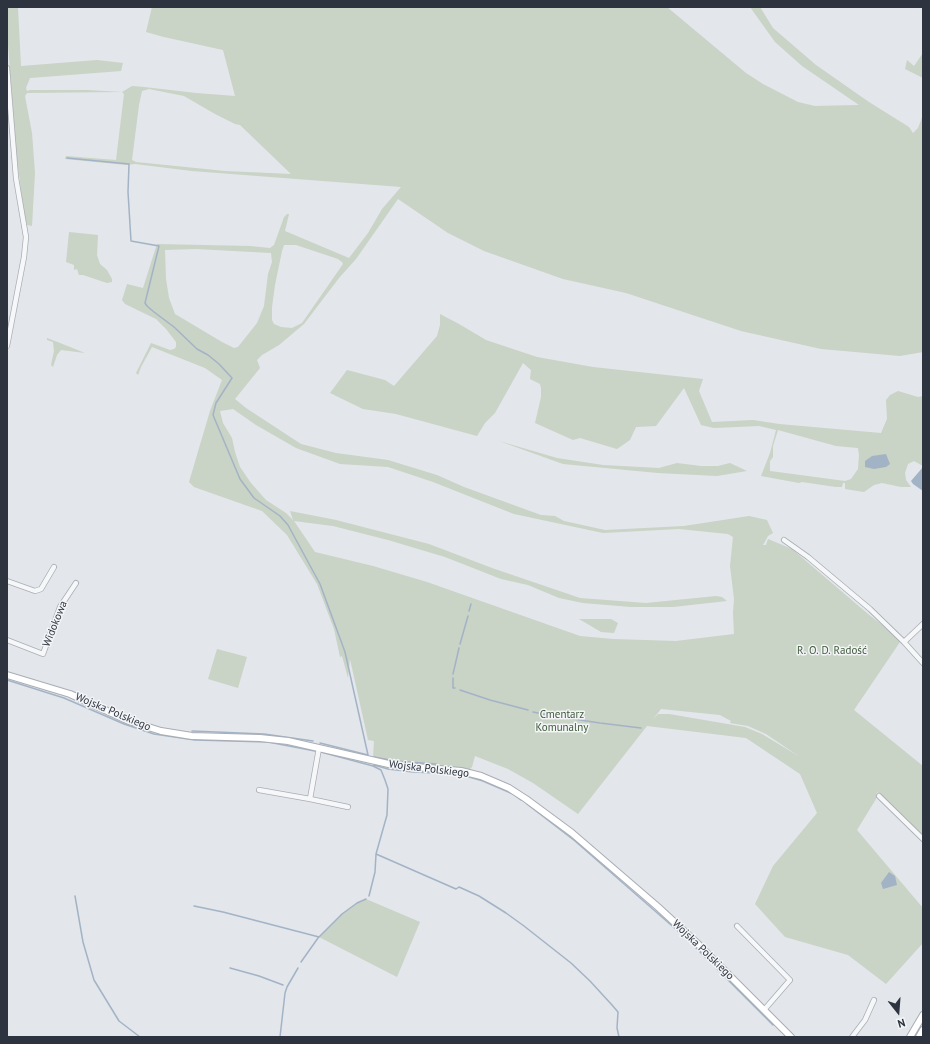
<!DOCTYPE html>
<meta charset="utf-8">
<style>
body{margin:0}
#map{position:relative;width:930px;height:1044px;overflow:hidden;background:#e3e6ea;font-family:"PT Sans",sans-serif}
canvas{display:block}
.frame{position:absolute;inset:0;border:8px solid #2d3440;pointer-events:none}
.north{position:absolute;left:878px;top:992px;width:40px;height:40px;-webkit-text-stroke:3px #f3f5f7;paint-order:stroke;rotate:163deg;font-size:11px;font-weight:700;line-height:16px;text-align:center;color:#2d3440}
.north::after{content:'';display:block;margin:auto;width:14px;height:18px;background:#2d3440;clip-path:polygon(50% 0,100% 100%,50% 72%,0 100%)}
</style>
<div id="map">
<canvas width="930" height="1044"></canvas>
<div class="frame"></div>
<div class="north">N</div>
</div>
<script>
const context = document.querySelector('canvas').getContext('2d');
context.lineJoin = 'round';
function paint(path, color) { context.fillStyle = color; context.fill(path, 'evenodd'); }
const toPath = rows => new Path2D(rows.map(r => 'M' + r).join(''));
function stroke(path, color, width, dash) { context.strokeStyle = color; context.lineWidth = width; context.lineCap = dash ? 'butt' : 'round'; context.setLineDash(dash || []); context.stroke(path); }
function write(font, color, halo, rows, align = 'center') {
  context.font = font + ' "PT Sans",sans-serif'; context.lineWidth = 3; context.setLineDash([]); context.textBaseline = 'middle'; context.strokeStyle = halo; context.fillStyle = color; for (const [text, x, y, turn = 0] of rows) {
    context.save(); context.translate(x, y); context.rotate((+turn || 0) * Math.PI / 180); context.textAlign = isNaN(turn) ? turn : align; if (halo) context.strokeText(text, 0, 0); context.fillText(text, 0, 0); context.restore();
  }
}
paint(toPath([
 [7,7,18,8,21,66,97,60,123,63,121,71,30,78,26,88,27,91,30,90,88,90,122,92,132,86,144,87,196,93,235,96,223,50,164,37,146,32,152,7,667,7,746,73,763,84,798,102,815,106,859,105,802,66,775,42,750,7,760,7,773,28,816,65,869,102,909,127,913,133,918,128,923,115,923,352,900,356,821,349,741,331,626,293,563,279,484,251,448,233,398,199,356,259,339,278,304,324,279,345,262,355,257,360,260,368,235,399,246,408,301,444,336,453,388,460,437,475,464,487,541,515,555,516,564,521,605,530,684,526,749,516,767,520,773,533,768,536,763,545,766,545,768,539,792,549,868,614,899,638,900,642,854,710,923,766,923,836,877,792,876,799,857,830,923,908,923,943,886,984,848,955,785,937,755,904,773,866,817,813,800,774,746,738,647,726,578,814,533,783,508,769,475,756,472,767,469,770,466,770,402,764,373,758,374,741,368,740,350,659,348,678,342,656,340,657,334,629,317,584,287,535,262,511,194,487,189,482,210,411,222,380,205,368,152,347,141,367,138,375,136,373,151,343,170,350,174,349,176,347,176,342,166,329,156,319,125,304,122,300,127,284,143,288,157,244,250,246,270,248,274,245,284,217,287,214,289,214,285,231,349,258,368,233,382,209,401,187,192,171,135,164,126,165,65,159,66,156,116,160,124,94,122,92,27,93,25,96,32,133,35,173,32,226,27,225,24,213,16,151,7,31],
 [149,89,184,96,215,114,235,124,240,125,291,174,225,171,136,162,132,160,139,105,142,91],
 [284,245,296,245,338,259,342,262,343,264,302,323,292,328,281,327,274,324,272,320,272,307,275,285,282,251],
 [196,249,271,253,272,262,268,274,264,306,257,323,238,347,234,348,222,342,175,314,169,298,166,279,165,250],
 [233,409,256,425,296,448,340,464,388,467,433,482,514,514,603,533,679,529,728,534,733,537,730,566,734,599,733,613,734,634,676,641,613,639,580,636,427,582,373,566,315,552,294,521,333,526,388,540,445,557,501,579,528,585,559,598,583,603,631,607,673,607,727,601,722,597,716,596,646,603,580,598,492,568,429,544,336,520,290,511,293,520,286,513,266,500,251,483,240,467,235,452,232,438,223,423,220,411],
 [661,709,720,715,731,721,730,723,748,726,766,734,800,757,762,734,745,727,669,714,658,714,653,719],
 [923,53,923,78,905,69,907,60,914,66],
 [69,232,98,235,97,255,100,264,107,270,112,279,112,282,107,283,83,275,79,275,77,269,74,270,74,265,66,262],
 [440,314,459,324,486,340,537,357,593,367,703,379,699,391,712,422,753,420,779,424,881,433,887,419,886,400,890,395,898,391,918,397,923,396,923,466,914,461,908,464,905,473,906,480,911,487,901,487,882,483,874,485,864,492,845,489,845,483,843,483,842,487,836,487,802,482,799,483,761,476,770,453,776,430,759,426,714,428,701,425,684,388,656,426,636,427,630,440,617,449,580,438,573,440,535,423,541,397,541,388,540,384,530,379,531,370,523,363,495,413,485,423,477,436,396,414,363,409,330,393,347,370,385,380,394,386,437,336,440,325],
 [778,430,836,446,858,448,859,455,858,469,851,479,845,481,770,471,770,461,773,457,773,446],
 [47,338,60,343,85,353,61,350,57,355,53,367,51,365,54,351,53,342,47,340],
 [499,441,557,458,603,465,659,468,677,463,701,466,718,466,730,463,747,471,717,476,658,473,563,464],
 [579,619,611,619,618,623,614,633,601,632],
 [217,649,247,657,238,688,208,679],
 [366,899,420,922,397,977,319,937,342,914,357,903]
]), '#c9d3c6');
paint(toPath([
 [886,454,890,464,886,467,874,469,865,467,865,461,872,456],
 [923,467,923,491,913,484,911,481],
 [889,872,895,876,897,885,883,889,881,883]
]), '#a3b3c6');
stroke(toPath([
 [67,158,129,164,128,192,131,241,159,246,145,303,147,306,154,312,174,327,197,349,208,355,219,364,232,378,216,403,213,415,240,479,254,498,280,516,288,525,320,584,345,652,368,755],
 [469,611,471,604],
 [460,644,468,616],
 [453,674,459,648],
 [453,678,453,688,455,688],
 [7,680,64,698,124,724,154,734,195,740,268,742,315,751],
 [460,690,490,700,528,710],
 [533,712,547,715,600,723,641,728],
 [192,731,264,734,313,741],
 [320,743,368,755],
 [321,752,373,766,381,770,385,780,388,789,387,815,376,854,375,872,369,896],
 [374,757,395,761,436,764],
 [374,765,388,769,413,772,459,774,483,781,513,794,521,800],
 [527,804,575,841,687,939],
 [376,854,456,889,459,887,479,896,506,913,524,926,571,963,590,981,612,1005,618,1012,617,1028,619,1037],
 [75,896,83,942,94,980,119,1021,140,1037],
 [194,906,223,912,319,937],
 [692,944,710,962],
 [301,962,318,938,342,914,357,903,366,899],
 [715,967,773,1025],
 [230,968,259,976,283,985],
 [280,1037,285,993,287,987,298,968]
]), '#a3b3c6', 1.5);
const street = toPath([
 [7,68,16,178,26,237,24,257,7,346],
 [784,540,808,557,870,609,904,642],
 [7,581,35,591,41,589,54,567],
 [923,624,904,642,923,663],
 [7,640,43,654,60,607,76,583],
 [259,790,310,799,319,748],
 [879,796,923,839],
 [310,799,348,807],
 [737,926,790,980,764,1010],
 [852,1037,865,1020,874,1000]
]);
const secondary = toPath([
 [7,675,70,694,129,721,161,731,192,736,260,738,288,741,393,765,461,771,481,776,509,788,526,799,572,833,658,907,699,945,791,1037],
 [910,1037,923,1015],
 [919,1037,923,1030]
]);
stroke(street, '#a9adb4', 6);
stroke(secondary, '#a9adb4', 8);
stroke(street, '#f6f7f9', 4.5);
stroke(secondary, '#fff', 6);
write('11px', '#2d3440', '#f3f5f7', [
 ["Widokowa",55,624,-68],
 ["Wojska Polskiego",113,712,23],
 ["Wojska Polskiego",429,769,7],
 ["Wojska Polskiego",703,950,44]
]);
write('11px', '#415b3c', '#f3f5f7', [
 ["R. O. D. Radość",832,651],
 ["Cmentarz",562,715],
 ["Komunalny",562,728]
]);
</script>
